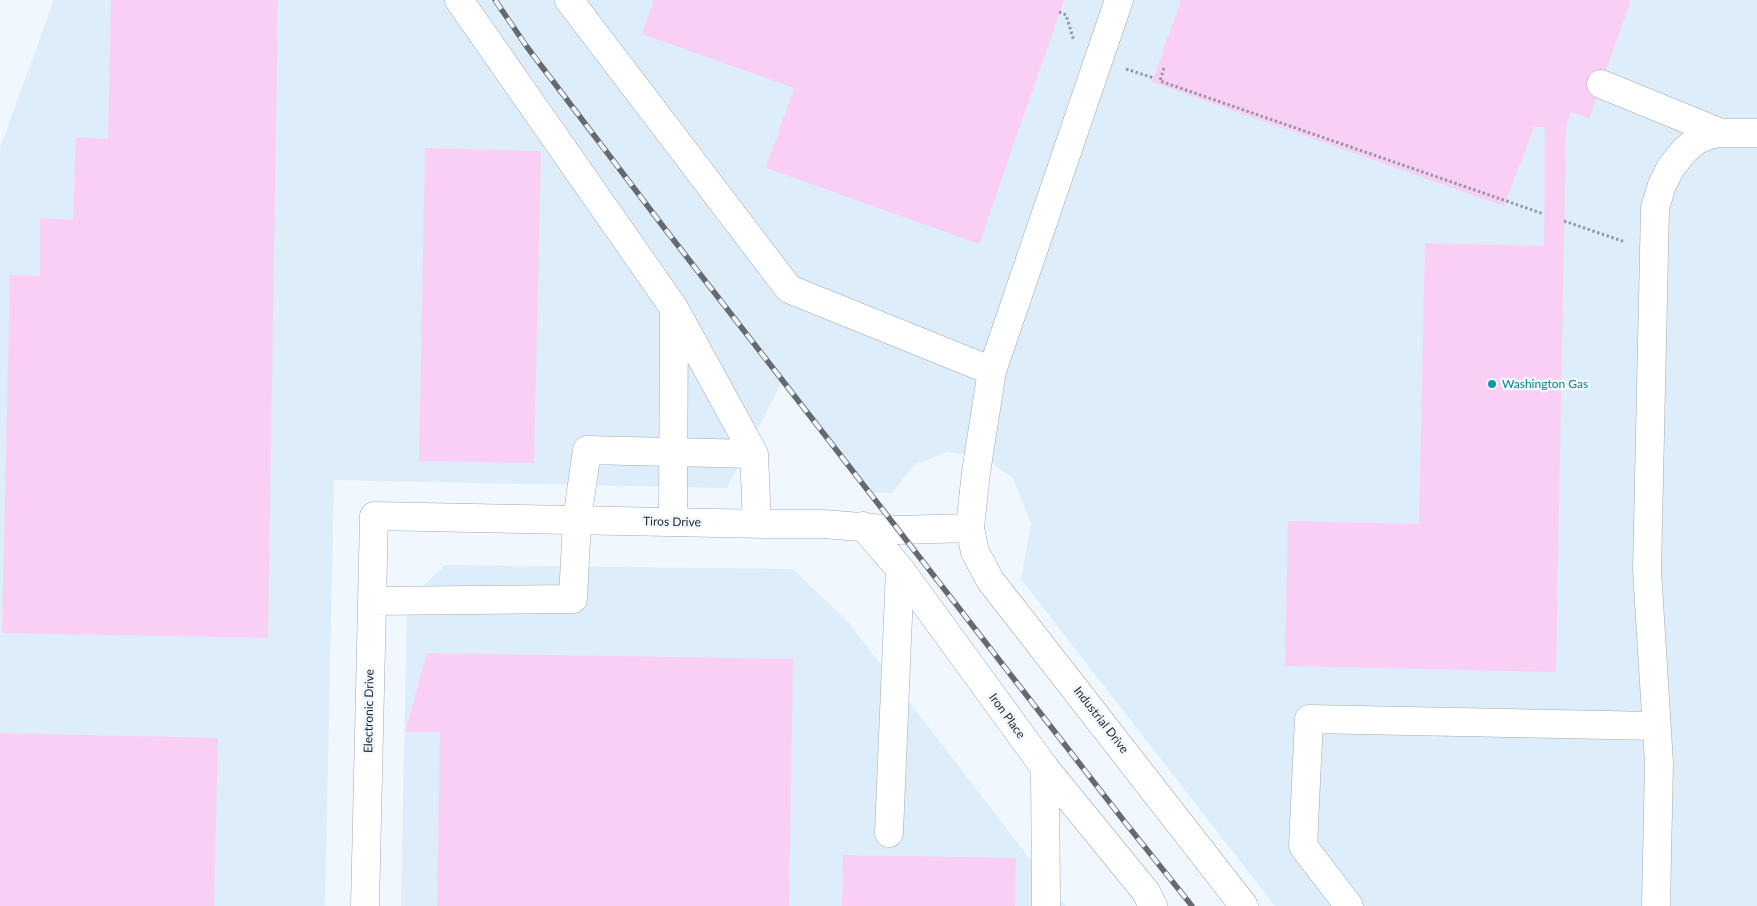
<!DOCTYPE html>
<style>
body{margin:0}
canvas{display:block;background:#f0f7fe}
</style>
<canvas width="1757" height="906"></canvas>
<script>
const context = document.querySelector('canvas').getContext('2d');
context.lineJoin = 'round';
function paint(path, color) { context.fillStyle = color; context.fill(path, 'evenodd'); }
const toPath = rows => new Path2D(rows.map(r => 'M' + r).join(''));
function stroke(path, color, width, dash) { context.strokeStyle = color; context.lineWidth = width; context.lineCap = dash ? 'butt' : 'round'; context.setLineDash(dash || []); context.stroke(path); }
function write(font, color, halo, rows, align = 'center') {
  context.font = font + ' Lato,sans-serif'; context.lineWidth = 5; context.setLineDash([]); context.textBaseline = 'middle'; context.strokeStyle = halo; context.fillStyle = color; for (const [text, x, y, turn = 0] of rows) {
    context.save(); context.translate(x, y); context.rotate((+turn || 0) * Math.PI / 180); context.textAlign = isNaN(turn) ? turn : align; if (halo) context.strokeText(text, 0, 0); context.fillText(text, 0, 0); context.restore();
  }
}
paint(toPath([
 [54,0,1757,0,1757,906,1275,906,1021,579,1031,524,1013,478,983,457,947,452,914,465,892,493,868,493,781,384,727,488,334,480,325,906,0,906,0,148],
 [445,565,793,569,848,622,1066,906,401,906,407,602]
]), '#ddedfa');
paint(toPath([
 [111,0,278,0,268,638,2,633,10,275,40,276,40,218,73,220,76,137,108,139],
 [654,0,1064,0,979,244,766,168,794,88,642,34],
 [1181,0,1631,0,1589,119,1571,112,1566,128,1556,672,1285,666,1288,521,1419,524,1425,243,1544,246,1545,127,1534,127,1504,206,1152,82],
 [425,148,541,151,534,463,419,461],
 [427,653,793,659,789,906,437,906,440,732,405,732],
 [0,733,218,738,214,906,0,906],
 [843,855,1016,858,1015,906,842,906]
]), '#facff6');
const minor = toPath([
 [459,0,674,308,754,454,757,524],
 [569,0,789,289,992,371],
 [1119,0,992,371,976,472,970,528,975,552,990,580,1244,906],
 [1601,84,1721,133,1757,133],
 [673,522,674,310],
 [863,526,900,569,1045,768,1146,892,1153,906],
 [372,601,573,599,577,520,587,450,754,454],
 [1045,768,1046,906],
 [889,833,900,569],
 [365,906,374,516,766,524,823,524,898,530,970,528],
 [1349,906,1303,846,1309,719,1656,726],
 [1656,906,1659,763,1647,570,1655,208,1662,185,1671,167,1685,150,1697,140,1709,135,1721,133]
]);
stroke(minor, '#a1a9b1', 29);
stroke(toPath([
 [1059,12,1066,15,1074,41],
 [1164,68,1160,81,1544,214],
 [1126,69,1154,78],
 [1564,221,1625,242]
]), '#959a9f', 3, [2.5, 2.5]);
stroke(minor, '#fff', 28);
const rail = toPath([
 [495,0,527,47,662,225,1124,821,1192,906]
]);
stroke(rail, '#666a6e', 5.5);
stroke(rail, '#f0f7fe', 4, [11]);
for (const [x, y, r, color] of [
 [1492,384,5,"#0f9aa8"]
]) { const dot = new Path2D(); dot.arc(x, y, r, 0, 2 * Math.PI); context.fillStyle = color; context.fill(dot); stroke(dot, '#f0f7fe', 2); }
write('12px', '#0d838f', '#f0f7fe', [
 ["Washington Gas",1502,384]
], 'left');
write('12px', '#272a2d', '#f0f7fe', [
 ["Tiros Drive",672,522,1],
 ["Electronic Drive",369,711,-89],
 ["Iron Place",1007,716,54],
 ["Industrial Drive",1101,720,52]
]);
</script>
